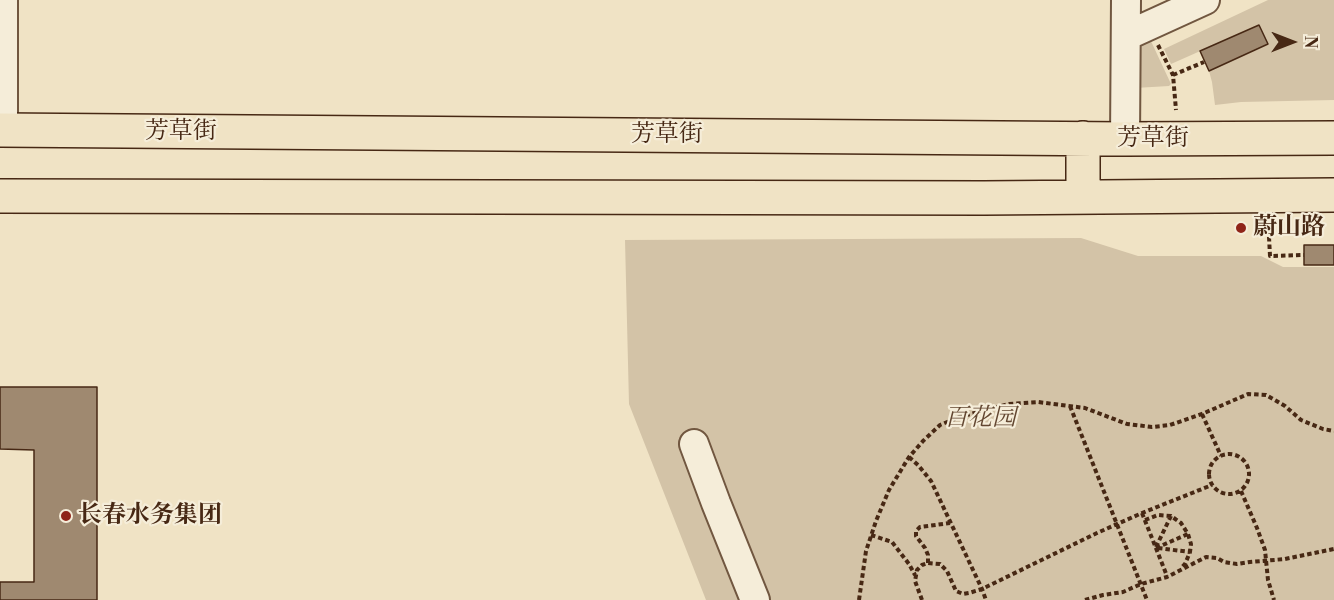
<!DOCTYPE html>
<meta charset="utf-8">
<style>
body{margin:0}
#map{position:relative;width:1334px;height:600px;overflow:hidden;background:#f0e3c5;font-family:"Libre Bodoni",serif}
canvas{display:block}
.north{position:absolute;left:1262px;top:12px;width:60px;height:60px;-webkit-text-stroke:4px #f5edd9;paint-order:stroke;rotate:90deg;font-size:16px;font-weight:700;line-height:24px;text-align:center;color:#472814}
.north::after{content:'';display:block;margin:auto;width:21px;height:27px;background:#472814;clip-path:polygon(50% 0,100% 100%,50% 72%,0 100%)}
</style>
<div id="map">
<canvas width="1334" height="600"></canvas>
<div class="north">N</div>
</div>
<script>
const context = document.querySelector('canvas').getContext('2d');
context.lineJoin = 'round';
function paint(path, color) { context.fillStyle = color; context.fill(path, 'evenodd'); }
const toPath = rows => new Path2D(rows.map(r => 'M' + r).join(''));
function stroke(path, color, width, dash) { context.strokeStyle = color; context.lineWidth = width; context.lineCap = dash ? 'butt' : 'round'; context.setLineDash(dash || []); context.stroke(path); }
function write(font, color, halo, rows, align = 'center') {
  context.font = font + ' "Libre Bodoni","Noto Serif SC",serif'; context.lineWidth = 4.5; context.setLineDash([]); context.textBaseline = 'middle'; context.strokeStyle = halo; context.fillStyle = color; for (const [text, x, y, turn = 0] of rows) {
    context.save(); context.translate(x, y); context.rotate((+turn || 0) * Math.PI / 180); context.textAlign = isNaN(turn) ? turn : align; if (halo) context.strokeText(text, 0, 0); context.fillText(text, 0, 0); context.restore();
  }
}
paint(toPath([
 [1268,0,1334,0,1334,100,1241,102,1215,105,1212,82,1209,71,1267,45,1259,25,1171,64,1164,49],
 [1150,39,1171,84,1169,86,1135,88,1138,46],
 [1081,238,1138,256,1261,256,1283,267,1334,267,1334,600,706,600,629,404,625,240]
]), '#d3c3a7');
const building = toPath([
 [1259,25,1268,44,1209,71,1200,51,1259,25],
 [1304,245,1334,245,1334,265,1304,265,1304,245],
 [0,387,97,387,97,600,0,600,0,582,34,582,34,450,0,449,0,387]
]);
paint(building, '#9f8970');
stroke(building, '#472814', 1.5);
const minor = toPath([
 [1126,36,1205,0],
 [3,130,3,0],
 [1125,139,1126,0],
 [694,444,716,503,755,600]
]);
const major = toPath([
 [0,130,1125,139,1334,138],
 [1083,138,1083,197],
 [0,196,984,198,1334,195]
]);
stroke(minor, '#715740', 32);
stroke(major, '#472814', 36);
stroke(toPath([
 [1158,45,1173,75,1176,110],
 [1173,75,1204,62],
 [1269,237,1270,256,1304,255],
 [1070,406,1147,600],
 [1202,414,1221,456],
 '1209 474a20 20 0 1 1 40 0a20 20 0 1 1-40 0Z',
 [909,457,918,465,931,481,982,589,986,600],
 [1241,491,1257,528,1265,550,1268,580,1274,600],
 [1142,513,1167,576],
 [1145,520,1158,515,1171,516,1181,523,1188,534,1191,544,1190,552,1185,564,1181,568],
 [871,535,892,542,909,564,915,575],
 [1156,547,1171,516],
 [1156,548,1188,534],
 [1158,548,1190,552],
 [928,563,928,555,925,548,916,536,916,531,920,527,950,523],
 [859,600,866,551,876,521,889,490,909,457,923,441,940,425,959,417,1009,404,1038,402,1085,408,1127,424,1152,427,1170,425,1202,414,1248,394,1266,395,1285,406,1301,420,1323,429,1334,431],
 [922,600,915,581,917,570,922,565,928,563,940,564,947,571,956,591,963,594,969,593,982,589,1097,533,1142,513,1212,485],
 [1085,600,1103,595,1123,592,1141,584,1167,577,1206,557,1217,558,1224,562,1237,564,1250,562,1285,559,1334,549]
]), '#472814', 4, [4.5, 3]);
stroke(minor, '#f5edd9', 28);
stroke(major, '#f0e3c5', 33);
for (const [x, y, r, color] of [
 [1241,228,6,"#8f2418"],
 [66,516,6,"#8f2418"]
]) { const dot = new Path2D(); dot.arc(x, y, r, 0, 2 * Math.PI); context.fillStyle = color; context.fill(dot); stroke(dot, '#f5edd9', 2); }
write('24px', '#472814', '#f5edd9', [
 ["芳草街",181,132],
 ["芳草街",667,135],
 ["芳草街",1153,139]
]);
write('bold 24px', '#472814', '#f5edd9', [
 ["蔚山路",1253,228],
 ["长春水务集团",78,516]
], 'left');
write('italic 24px', '#634731', '#f5edd9', [
 ["百花园",980,419]
]);
</script>
